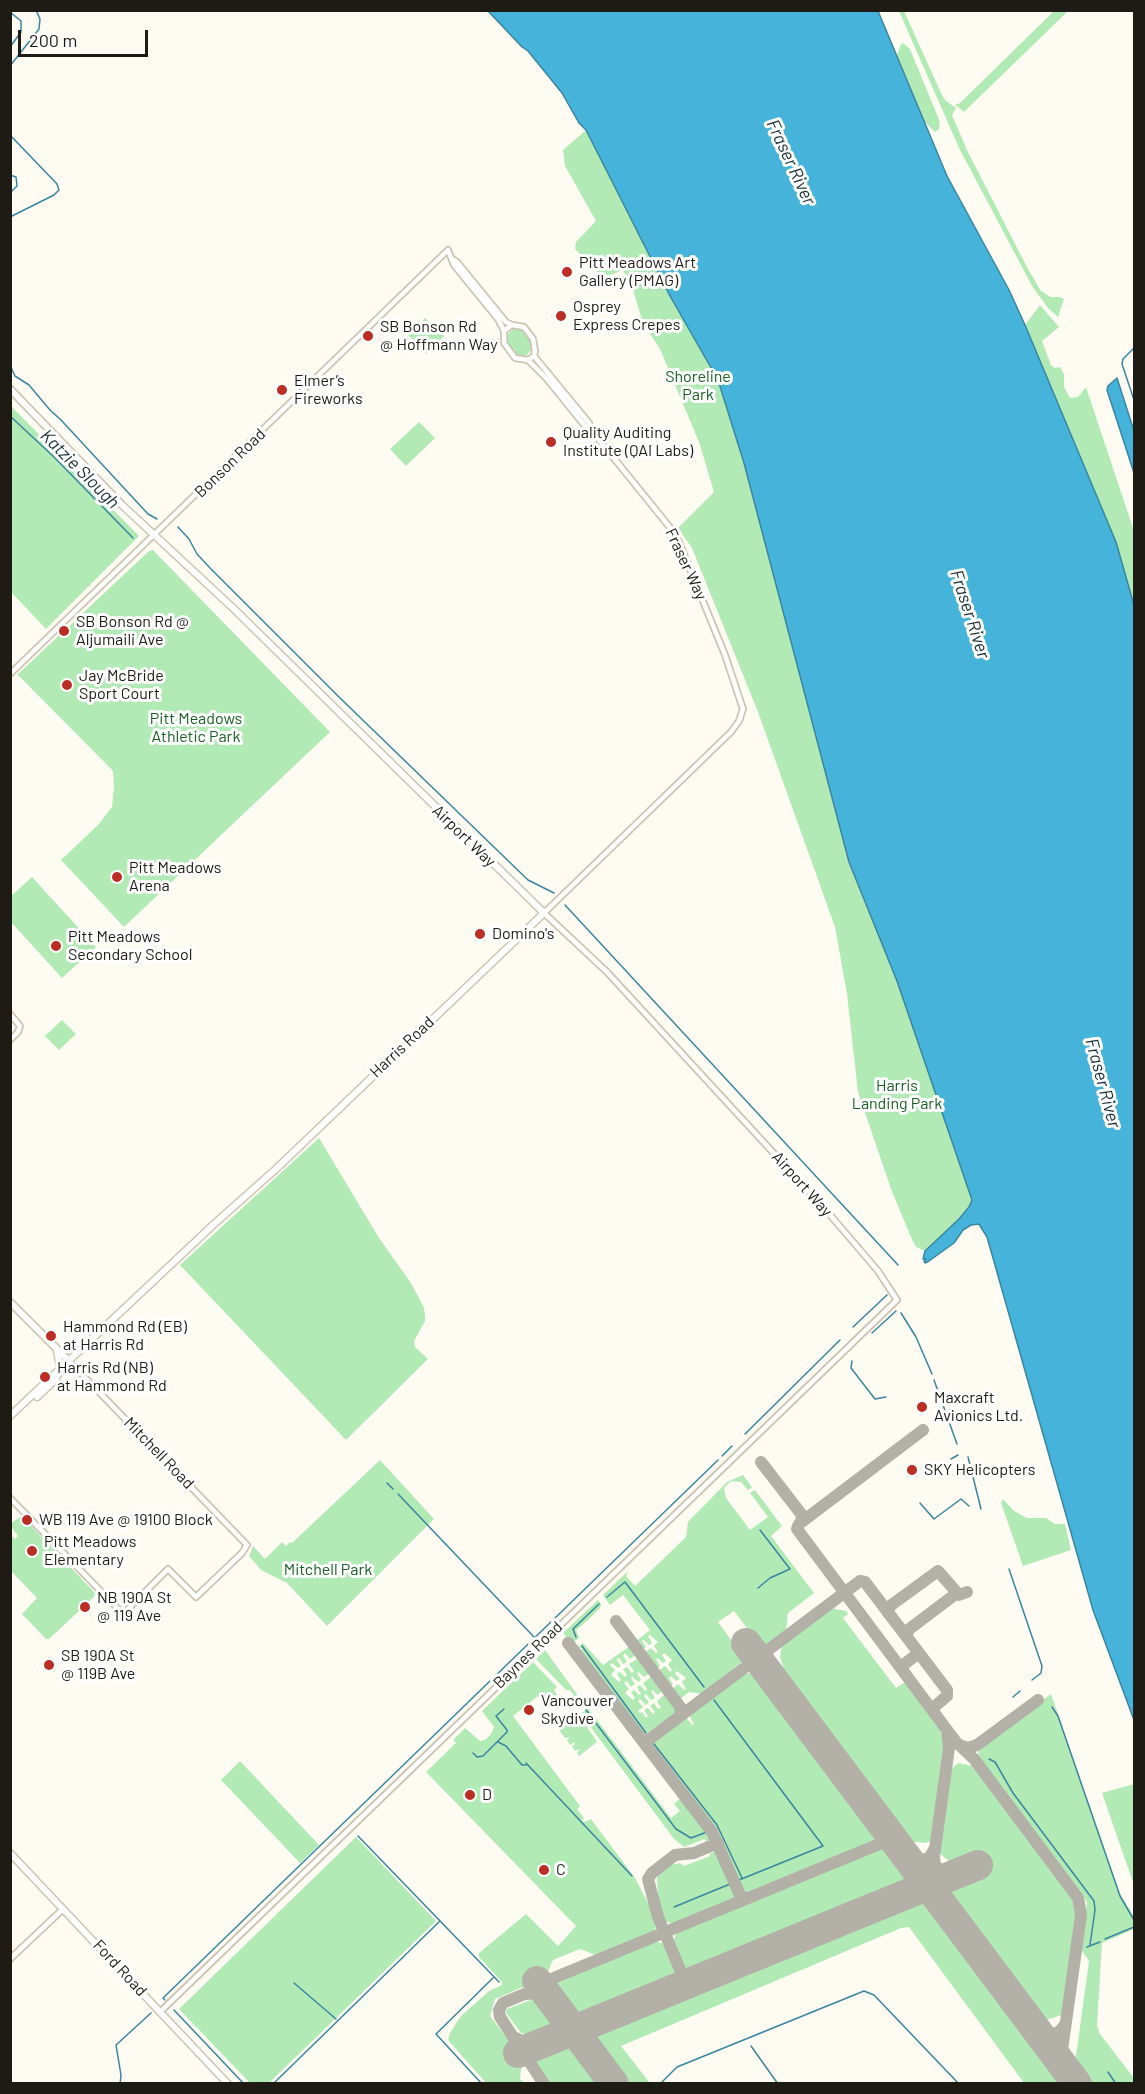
<!DOCTYPE html>
<meta charset="utf-8">
<style>
body{margin:0}
#map{position:relative;width:1145px;height:2094px;overflow:hidden;background:#fefbf3;font-family:Barlow,sans-serif}
canvas{display:block}
.frame{position:absolute;inset:0;border:12px solid #1e1b14;pointer-events:none}
.scale{position:absolute;left:18px;top:30px;width:130px;height:27px;box-sizing:border-box;border:3px solid #1e1b14;border-top:0;padding-left:8px;font-size:18px;line-height:21px;white-space:nowrap;color:#1e1b14;-webkit-text-stroke:4px #fff;paint-order:stroke}
</style>
<div id="map">
<canvas width="1145" height="2094"></canvas>
<div class="frame"></div>
<div class="scale">200 m</div>
</div>
<script>
const context = document.querySelector('canvas').getContext('2d');
context.lineJoin = 'round';
function paint(path, color) { context.fillStyle = color; context.fill(path, 'evenodd'); }
const toPath = rows => new Path2D(rows.map(r => 'M' + r).join(''));
function stroke(path, color, width, dash) { context.strokeStyle = color; context.lineWidth = width; context.lineCap = dash ? 'butt' : 'round'; context.setLineDash(dash || []); context.stroke(path); }
function write(font, color, halo, rows, align = 'center') {
  context.font = font + ' Barlow,sans-serif'; context.lineWidth = 6; context.setLineDash([]); context.textBaseline = 'middle'; context.strokeStyle = halo; context.fillStyle = color; for (const [text, x, y, turn = 0] of rows) {
    context.save(); context.translate(x, y); context.rotate((+turn || 0) * Math.PI / 180); context.textAlign = isNaN(turn) ? turn : align; if (halo) context.strokeText(text, 0, 0); context.fillText(text, 0, 0); context.restore();
  }
}
paint(toPath([
 [899,11,904,11,942,95,946,101,956,108,952,115,967,150,1028,269,1041,291,1051,297,1060,297,1064,299,1058,317,1048,308,1032,286,959,148],
 [1054,11,1068,11,964,112,955,105,960,103],
 [903,43,910,49,940,122,939,129,935,132,924,121,897,55,900,46],
 [586,130,670,296,718,380,744,463,849,862,897,981,972,1200,969,1207,959,1219,925,1251,916,1247,910,1235,891,1189,858,1092,847,994,835,927,758,712,692,548,678,528,714,492,699,442,660,349,643,323,632,286,623,270,603,278,575,249,576,242,596,221,565,166,563,150],
 [1040,305,1059,327,1042,341,1051,365,1055,368,1060,367,1064,374,1064,387,1070,398,1078,397,1086,387,1134,531,1134,605,1116,542,1025,325],
 [425,318,444,336,426,354,408,335],
 [514,328,520,328,531,341,532,349,525,357,517,356,507,344,506,337],
 [10,405,139,536,46,629,11,592],
 [419,422,435,438,406,466,390,449],
 [153,550,330,732,124,927,61,860,98,825,112,807,114,787,113,771,19,676,17,675,149,551],
 [32,877,96,947,62,978,11,922,11,896],
 [62,1020,76,1034,59,1050,45,1036],
 [319,1138,379,1238,411,1283,424,1308,425,1316,425,1321,414,1341,415,1347,428,1359,346,1440,180,1265],
 [380,1460,434,1519,327,1626,287,1583,261,1570,249,1556,253,1546,265,1559,282,1542,286,1546,290,1542,292,1543],
 [743,1475,752,1487,748,1490,741,1482,731,1481,724,1488,726,1498,750,1530,768,1517,750,1493,755,1490,782,1526,771,1536,814,1593,788,1613,786,1630,762,1648,734,1611,718,1622,745,1659,702,1694,689,1692,679,1700,671,1690,678,1684,684,1690,686,1689,682,1682,686,1678,677,1671,675,1673,680,1679,676,1681,671,1676,669,1678,673,1684,669,1687,658,1671,665,1666,670,1672,672,1670,668,1664,672,1660,664,1653,662,1655,666,1661,663,1663,658,1658,656,1659,660,1666,656,1669,644,1653,651,1648,656,1653,658,1652,654,1646,658,1642,650,1635,648,1636,652,1643,649,1645,644,1640,642,1641,646,1647,642,1650,635,1642,650,1630,623,1595,610,1605,603,1595,628,1571,626,1576,635,1586,686,1537,688,1522,727,1482],
 [1003,1499,1014,1511,1027,1518,1046,1518,1055,1524,1065,1524,1071,1550,1023,1566,1001,1503],
 [22,1516,95,1593,94,1597,49,1639,46,1639,22,1614,37,1598,11,1571,11,1558,13,1556,11,1557,11,1535,15,1539,18,1536,12,1528,11,1523],
 [598,1600,601,1604,600,1608,587,1621,576,1630,579,1638,572,1644,563,1633],
 [831,1608,846,1611,848,1614,843,1618,896,1688,905,1682,940,1729,944,1746,931,1841,925,1843,907,1841,788,1683,780,1657,782,1645],
 [583,1643,603,1665,630,1646,636,1655,630,1659,625,1653,623,1655,627,1662,623,1664,619,1658,617,1660,621,1666,618,1668,612,1663,610,1665,615,1670,611,1675,619,1682,621,1680,617,1674,620,1672,625,1677,627,1675,623,1669,627,1667,632,1673,634,1671,629,1664,639,1658,650,1673,644,1677,639,1672,637,1673,641,1680,638,1682,632,1676,631,1678,635,1684,631,1687,627,1681,624,1683,629,1689,625,1693,633,1700,635,1698,631,1692,634,1690,639,1695,641,1694,637,1687,640,1685,645,1691,647,1689,643,1683,652,1676,663,1691,657,1695,653,1690,651,1691,655,1698,651,1700,646,1694,644,1696,649,1702,646,1705,640,1699,638,1701,643,1707,638,1711,640,1713,642,1712,646,1718,648,1716,644,1710,648,1708,653,1714,655,1712,650,1706,654,1703,658,1709,661,1708,657,1701,665,1694,678,1712,644,1735,580,1651,583,1649,578,1647],
 [545,1650,579,1697,579,1699,583,1700,580,1704,570,1690,566,1690,536,1659],
 [533,1662,557,1687,554,1690,557,1695,551,1700,551,1703,543,1709,542,1707,545,1704,538,1696,513,1716,580,1806,577,1809,584,1818,582,1820,584,1822,591,1819,635,1878,656,1918,656,1926,654,1934,598,1956,580,1949,553,1960,545,1978,542,1975,530,1984,495,1999,490,2016,513,2046,518,2061,522,2060,520,2079,524,2083,486,2083,448,2040,450,2033,460,2017,489,1991,502,1985,502,1982,479,1957,479,1953,526,1914,558,1946,576,1926,426,1772,456,1743,453,1740,465,1728,480,1741,485,1740,491,1734,494,1727,482,1711],
 [745,1673,758,1675,878,1835,875,1843,746,1896,741,1890,717,1834,683,1790,684,1788,651,1745,686,1717,692,1725,694,1724,689,1715],
 [1051,1694,1120,1894,1134,1917,1134,1929,1102,1943,1097,2026,1100,2034,1134,2078,1134,2083,1090,2083,1075,2064,1089,1961,1081,1949,1087,1902,978,1757,979,1748],
 [588,1708,671,1818,680,1811,674,1804,682,1797,711,1833,712,1836,710,1839,706,1842,705,1839,702,1840,684,1847,674,1839,581,1714],
 [579,1715,597,1742,579,1756,577,1752,580,1750,579,1749,575,1751,572,1746,575,1744,574,1742,570,1745,567,1740,570,1737,565,1738,559,1730],
 [240,1761,319,1845,300,1863,221,1780],
 [958,1763,972,1766,1071,1896,1076,1915,1062,2015,1043,2021,942,1887,980,1871,975,1858,955,1866,939,1853,951,1769],
 [1134,1784,1134,1885,1102,1793],
 [356,1837,436,1921,269,2083,250,2083,179,2009],
 [877,1849,890,1851,911,1879,909,1885,695,1972,682,1967,672,1943,678,1930],
 [719,1851,736,1891,736,1899,675,1925,665,1921,661,1917,659,1907,657,1877,671,1865,680,1863,684,1866,710,1856,710,1853],
 [919,1897,925,1898,1065,2083,1024,2083,909,1927,901,1928,621,2046,650,2083,624,2083,586,2033],
 [653,1940,666,1945,676,1970,671,1982,577,2021,554,1990,557,1979],
 [531,2000,546,2004,563,2027,536,2037,521,2033,506,2013,507,2009],
 [572,2039,606,2083,548,2083,534,2065,537,2053]
]), '#b2eab6');
const water = toPath([
 [488,11,878,11,947,176,1009,290,1025,325,1116,542,1134,605,1134,1720,1093,1610,987,1237,979,1224,971,1225,963,1230,954,1243,929,1261,925,1263,924,1261,926,1259,923,1259,925,1251,959,1219,969,1207,972,1200,897,981,849,862,744,463,718,380,670,296,586,130,579,123,562,93,528,51,522,47,488,11],
 [1117,378,1134,431,1134,473,1107,390,1108,386,1117,378]
]);
paint(water, '#46b4da');
stroke(water, '#3a869f', 1.5);
stroke(toPath([
 [10,12,21,21,21,32,10,47],
 [10,66,39,29,40,19,36,10],
 [10,135,57,184,59,190,54,195,10,217],
 [10,175,16,177,17,186,10,193],
 [1134,348,1123,359,1122,364,1134,400],
 [10,365,15,376,29,385,50,410,61,420,148,514,157,519],
 [10,416,54,457,133,538],
 [178,527,189,539,197,554,211,569,340,698,528,880,554,893],
 [565,905,898,1265],
 [901,1313,916,1337,932,1374],
 [853,1327,887,1295],
 [872,1333,896,1311],
 [852,1361,851,1368,875,1399,886,1397],
 [934,1380,957,1444],
 [745,1434,840,1340],
 [722,1456,732,1446],
 [968,1457,981,1509],
 [951,1459,958,1455],
 [387,1483,393,1489],
 [398,1494,534,1637],
 [920,1503,934,1519,961,1499,969,1506],
 [1009,1569,1042,1666,1041,1673,1032,1680],
 [758,1588,770,1578,790,1569,760,1530],
 [607,1597,625,1582,704,1687],
 [576,1637,573,1629,599,1604],
 [582,1646,646,1733],
 [1013,1697,1020,1691],
 [714,1700,823,1846,739,1880],
 [1052,1707,1058,1716,1120,1896,1134,1920],
 [586,1710,676,1829,691,1838,707,1832],
 [498,1742,506,1746,522,1765,526,1765],
 [654,1744,717,1825,742,1878],
 [473,1753,477,1757,483,1756,507,1732,507,1730,496,1716,504,1709],
 [989,1759,995,1762,1013,1793,1094,1901,1095,1910,1090,1945],
 [526,1763,632,1876],
 [358,1836,499,1982],
 [674,1907,730,1884],
 [1105,1939,1134,1927],
 [1087,1947,1100,1942],
 [294,1983,336,2019],
 [165,2000,163,1998,718,1460],
 [174,2010,244,2084],
 [751,2046,778,2084],
 [1108,2072,1116,2084],
 [120,2084,121,2075,116,2045,151,2013],
 [273,2084,440,1921],
 [482,2084,436,2034,493,1978],
 [660,2084,677,2067,864,1991,874,1995,959,2084]
]), '#3a869f', 1.5);
stroke(toPath([
 [923,1430,799,1524,797,1529,956,1742,974,1759,1078,1898,1081,1915,1062,2050,1063,2060,1071,2075],
 [761,1462,802,1515,801,1522],
 [888,1613,890,1606,938,1571,959,1595,967,1592],
 [616,1621,681,1708,680,1716],
 [907,1637,908,1630,953,1596],
 [568,1643,712,1832,740,1895,743,1898,748,1898],
 [903,1671,903,1665,915,1656,919,1655,922,1657],
 [959,1745,968,1748,977,1745,1038,1700],
 [646,1746,647,1741,860,1581,865,1582,947,1690,947,1696,934,1707,934,1713],
 [934,1857,935,1865,941,1872,949,1875,958,1873],
 [911,1892,923,1884,931,1871],
 [939,1900,933,1890,931,1878,949,1748,947,1731],
 [686,1984,658,1917,648,1879,652,1873,675,1855,694,1853,718,1843],
 [526,1994,541,1993,552,2001],
 [1034,2026,1042,2033,1052,2035,1060,2031,1066,2023],
 [516,2038,527,2044,539,2044],
 [544,2084,500,2017,499,2010,503,2003,527,1993,556,1977,882,1843,895,1845,910,1859,916,1862,929,1858,935,1848]
]), '#b3b0a8', 12);
stroke(toPath([
 [746,1643,1077,2084],
 [537,1981,614,2084],
 [518,2053,978,1865]
]), '#b3b0a8', 30);
const minor = toPath([
 [452,259,457,262,506,322,512,325],
 [512,325,524,327,533,339,535,351,534,356,528,360,515,358,504,343,504,331,512,325],
 [534,356,589,423,592,431],
 [10,674,448,250,454,265,498,319,504,331],
 [10,1014,20,1026,18,1032,10,1040],
 [10,1498,123,1614,168,1569,196,1597,242,1553,247,1545,70,1362],
 [10,1959,63,1909],
 [160,2012,897,1300,878,1271,825,1209,607,972,544,913,731,732,739,721,743,709,725,655,676,535,592,431,585,426,547,379,528,360]
]);
const major = toPath([
 [10,389,122,505,233,608,544,913,277,1168,213,1225,10,1416],
 [10,1302,70,1362],
 [57,1351,61,1371],
 [37,1397,56,1379,58,1374],
 [10,1853,228,2084]
]);
stroke(minor, '#cdc5b2', 8);
stroke(major, '#cdc5b2', 9);
stroke(minor, '#fff', 4.5);
stroke(major, '#fff', 6);
for (const [x, y, r, color] of [
 [567,272,6,"#bb2d25"],
 [561,316,6,"#bb2d25"],
 [368,336,6,"#bb2d25"],
 [282,390,6,"#bb2d25"],
 [551,442,6,"#bb2d25"],
 [64,631,6,"#bb2d25"],
 [67,685,6,"#bb2d25"],
 [117,877,6,"#bb2d25"],
 [480,934,6,"#bb2d25"],
 [56,946,6,"#bb2d25"],
 [51,1336,6,"#bb2d25"],
 [45,1377,6,"#bb2d25"],
 [922,1407,6,"#bb2d25"],
 [912,1470,6,"#bb2d25"],
 [27,1520,6,"#bb2d25"],
 [32,1551,6,"#bb2d25"],
 [85,1607,6,"#bb2d25"],
 [49,1665,6,"#bb2d25"],
 [529,1710,6,"#bb2d25"],
 [470,1795,6,"#bb2d25"],
 [544,1870,6,"#bb2d25"]
]) { const dot = new Path2D(); dot.arc(x, y, r, 0, 2 * Math.PI); context.fillStyle = color; context.fill(dot); stroke(dot, '#fff', 2); }
write('16px', '#1e1b14', '#fff', [
 ["Pitt Meadows Art",579,263],
 ["Gallery (PMAG)",579,281],
 ["Osprey",573,307],
 ["Express Crepes",573,325],
 ["SB Bonson Rd",380,327],
 ["@ Hoffmann Way",380,345],
 ["Elmer’s",294,381],
 ["Fireworks",294,399],
 ["Quality Auditing",563,433],
 ["Institute (QAI Labs)",563,451],
 ["SB Bonson Rd @",76,622],
 ["Aljumaili Ave",76,640],
 ["Jay McBride",79,676],
 ["Sport Court",79,694],
 ["Pitt Meadows",129,868],
 ["Arena",129,886],
 ["Domino's",492,934],
 ["Pitt Meadows",68,937],
 ["Secondary School",68,955],
 ["Hammond Rd (EB)",63,1327],
 ["at Harris Rd",63,1345],
 ["Harris Rd (NB)",57,1368],
 ["at Hammond Rd",57,1386],
 ["Maxcraft",934,1398],
 ["Avionics Ltd.",934,1416],
 ["SKY Helicopters",924,1470],
 ["WB 119 Ave @ 19100 Block",39,1520],
 ["Pitt Meadows",44,1542],
 ["Elementary",44,1560],
 ["NB 190A St",97,1598],
 ["@ 119 Ave",97,1616],
 ["SB 190A St",61,1656],
 ["@ 119B Ave",61,1674],
 ["Vancouver",541,1701],
 ["Skydive",541,1719],
 ["D",482,1795],
 ["C",556,1870]
], 'left');
write('16px', '#1a6126', '#fff', [
 ["Shoreline",698,377],
 ["Park",698,395],
 ["Pitt Meadows",196,719],
 ["Athletic Park",196,737],
 ["Harris",897,1086],
 ["Landing Park",897,1104],
 ["Mitchell Park",328,1570]
]);
write('16px', '#1e1b14', '#fff', [
 ["Bonson Road",230,463,-44],
 ["Fraser Way",686,564,65],
 ["Airport Way",464,836,44],
 ["Harris Road",402,1047,-43],
 ["Airport Way",802,1184,48],
 ["Mitchell Road",159,1453,46],
 ["Baynes Road",528,1655,-44],
 ["Ford Road",120,1968,47]
]);
write('italic 18px', '#1a2e35', '#fff', [
 ["Fraser River",791,162,65],
 ["Katzie Slough",80,469,45],
 ["Fraser River",970,614,72],
 ["Fraser River",1103,1083,75]
]);
</script>
